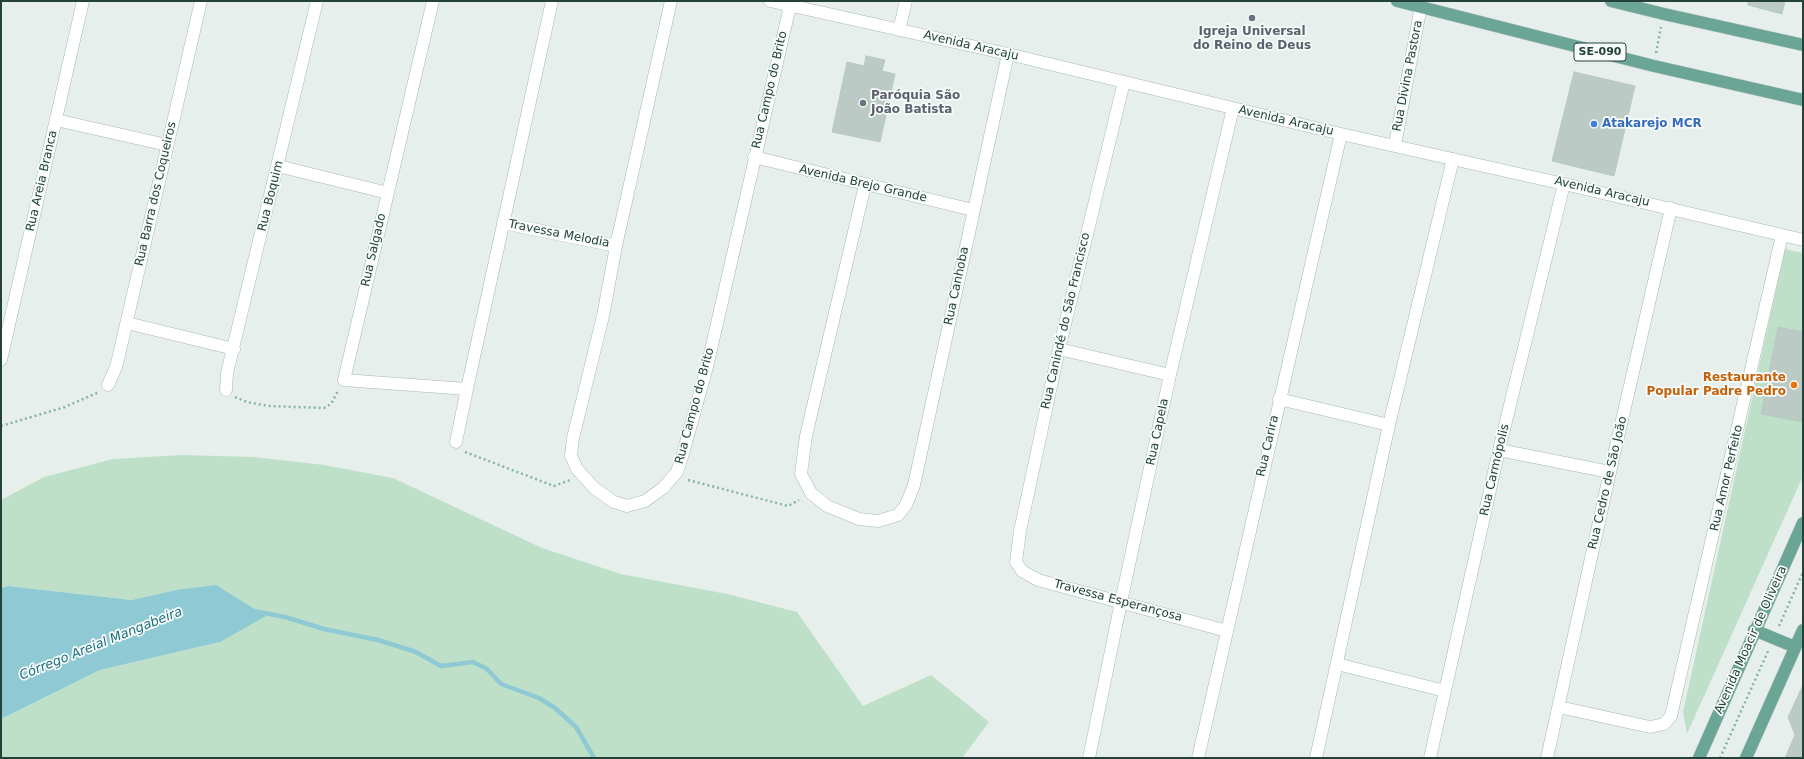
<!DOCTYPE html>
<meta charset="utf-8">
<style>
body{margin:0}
#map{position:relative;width:1804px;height:759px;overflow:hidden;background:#e6efeb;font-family:"DejaVu Sans",sans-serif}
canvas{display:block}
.frame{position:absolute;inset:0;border:2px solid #24423a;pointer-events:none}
</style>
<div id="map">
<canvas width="1804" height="759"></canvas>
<div class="frame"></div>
</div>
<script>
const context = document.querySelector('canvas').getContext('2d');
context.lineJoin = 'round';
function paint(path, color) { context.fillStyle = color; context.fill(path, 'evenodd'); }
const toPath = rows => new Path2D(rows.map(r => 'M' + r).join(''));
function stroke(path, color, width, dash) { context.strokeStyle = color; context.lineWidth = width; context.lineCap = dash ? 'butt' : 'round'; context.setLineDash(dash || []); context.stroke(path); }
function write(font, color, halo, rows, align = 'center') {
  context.font = font + ' "DejaVu Sans",sans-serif'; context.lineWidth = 3.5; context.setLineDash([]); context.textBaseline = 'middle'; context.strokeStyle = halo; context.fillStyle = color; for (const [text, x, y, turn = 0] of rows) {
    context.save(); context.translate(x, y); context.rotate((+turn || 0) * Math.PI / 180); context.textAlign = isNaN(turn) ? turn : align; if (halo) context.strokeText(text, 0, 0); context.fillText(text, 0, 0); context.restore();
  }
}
paint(toPath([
 [1785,249,1803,253,1803,476,1687,734,1683,712],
 [182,455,254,457,324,465,393,478,542,548,621,574,727,594,797,612,863,706,931,675,989,722,962,758,1,758,1,719,100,670,220,642,176,590,133,600,8,586,1,588,1,500,44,477,113,459]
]), '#bfe0c8');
paint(toPath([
 [216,585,266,616,220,642,100,670,1,719,1,588,8,586,132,600,176,590]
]), '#8ec9d4');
stroke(toPath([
 [254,611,285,617,324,629,378,640,416,652,441,666,473,662,487,669,501,684,539,698,555,708,576,727,594,758]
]), '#8ec9d4', 4.5);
const building = toPath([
 [1748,1,1785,1,1782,14,1748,5,1748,1],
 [866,56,885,60,882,71,895,74,880,142,832,132,847,62,864,66,866,56],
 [1574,72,1635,86,1614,176,1552,161,1574,72],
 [1778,327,1803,332,1803,422,1761,414,1778,327],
 [1803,685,1803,758,1785,758,1795,735,1788,717,1803,685]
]);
paint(building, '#bbcac4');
stroke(building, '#b8c9c2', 1);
const minor = toPath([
 [433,1,344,380,467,389,552,1],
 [671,1,616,246,603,316,573,438,571,456,577,469,594,488,614,502,627,506,645,501,663,488,677,472,682,457,707,367,790,6],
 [770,1,1008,54,1341,134,1564,184,1803,240],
 [899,30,906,1],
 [1124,82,1059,349,1020,531,1016,562,1022,571,1038,580,1227,631],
 [56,120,167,145],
 [1395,145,1421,6],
 [754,157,973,210],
 [278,166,388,193],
 [865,185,806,436,801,474,811,493,827,506,859,519,878,521,898,515,906,505,914,485,1008,54],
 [503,223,616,246],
 [127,323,234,349],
 [1059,349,1170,375],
 [1,360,83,1],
 [108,385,116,367,119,355,201,1],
 [226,390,227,373,317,1],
 [1279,399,1389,425],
 [456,442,467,389],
 [1499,450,1610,472],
 [1337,664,1445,691],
 [1559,707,1650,727,1664,724,1671,716,1782,235],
 [1089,758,1121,602,1170,375,1233,108],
 [1198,758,1341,134],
 [1316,758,1389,425,1453,159],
 [1430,758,1499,450,1564,184],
 [1547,758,1610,472,1671,208]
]);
const major = toPath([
 [1397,1,1654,66,1803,100],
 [1611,1,1664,14,1803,45],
 [1754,630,1795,647],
 [1699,758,1803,523],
 [1746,758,1803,630]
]);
stroke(minor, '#a8b8b2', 13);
stroke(major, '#c2cac8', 13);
stroke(toPath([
 [1656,53,1661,27],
 [235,397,247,402,269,406,324,408,331,404,338,391],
 [1,426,65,407,99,392],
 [465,452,554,486,570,480],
 [688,480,788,506,799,500],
 [1779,626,1803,572],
 [1720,758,1769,649]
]), '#86b3a5', 2.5, [2, 3]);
stroke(minor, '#fff', 12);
stroke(major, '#6aa596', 12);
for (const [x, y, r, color] of [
 [1252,18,4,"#6b7280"],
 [863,103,4,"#6b7280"],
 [1594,124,4,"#3f7fe0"],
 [1794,385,4,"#e8710a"]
]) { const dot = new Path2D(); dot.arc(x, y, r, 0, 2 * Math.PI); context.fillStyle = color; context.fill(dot); stroke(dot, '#f7fbf9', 1.5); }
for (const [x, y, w] of [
 [1600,52,52]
]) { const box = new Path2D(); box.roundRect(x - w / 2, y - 9, w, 18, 3); context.fillStyle = '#f7fbf9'; context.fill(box); stroke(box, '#24423a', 1); }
write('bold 11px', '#24423a', null, [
 ["SE-090",1600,52]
]);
write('bold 12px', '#5b616d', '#f7fbf9', [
 ["Igreja Universal",1252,32],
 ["do Reino de Deus",1252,46],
 ["Paróquia São",871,96,"left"],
 ["João Batista",871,110,"left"]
]);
write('12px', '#24423a', '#f7fbf9', [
 ["Avenida Aracaju",971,46,13],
 ["Rua Divina Pastora",1408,76,-79],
 ["Rua Campo do Brito",770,90,-77],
 ["Avenida Aracaju",1286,121,13],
 ["Rua Areia Branca",42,181,-77],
 ["Avenida Brejo Grande",863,184,13],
 ["Avenida Aracaju",1602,192,13],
 ["Rua Barra dos Coqueiros",156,194,-77],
 ["Rua Boquim",271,196,-76],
 ["Travessa Melodia",559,234,11],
 ["Rua Salgado",374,250,-77],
 ["Rua Canhoba",957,286,-78],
 ["Rua Canindé do São Francisco",1066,321,-77],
 ["Rua Campo do Brito",695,406,-75],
 ["Rua Capela",1158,432,-78],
 ["Rua Carira",1268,446,-77],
 ["Rua Carmópolis",1495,470,-77],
 ["Rua Amor Perfeito",1727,478,-77],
 ["Rua Cedro de São João",1608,483,-77],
 ["Travessa Esperançosa",1118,601,15],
 ["Avenida Moacir de Oliveira",1751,640,-66]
]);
write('bold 12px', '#366cbe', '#f7fbf9', [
 ["Atakarejo MCR",1602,124]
], 'left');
write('bold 12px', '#c56008', '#f7fbf9', [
 ["Restaurante",1786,378],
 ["Popular Padre Pedro",1786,392]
], 'right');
write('italic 13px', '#1c6f80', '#f7fbf9', [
 ["Córrego Areial Mangabeira",101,644,-22]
]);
</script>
